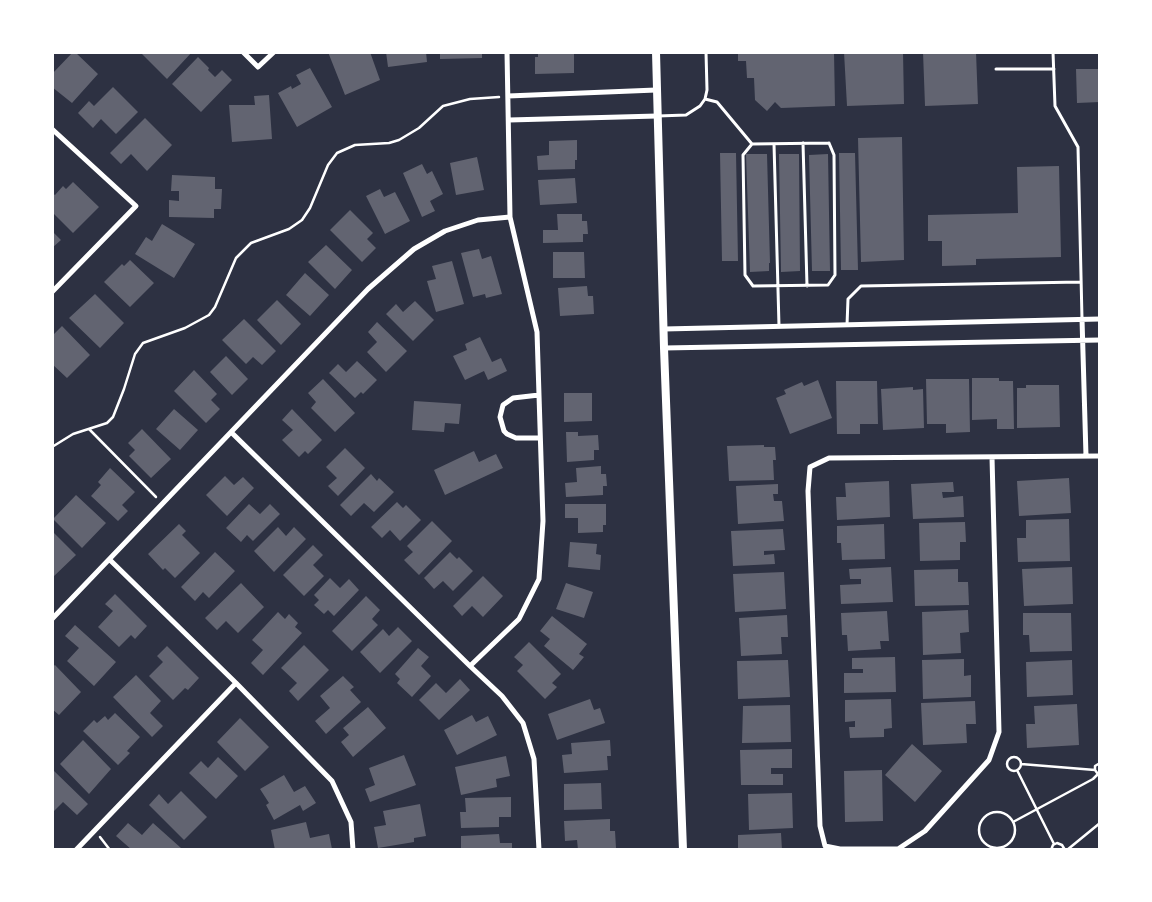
<!DOCTYPE html>
<style>
body{margin:0}
#map{position:relative;width:1152px;height:902px;overflow:hidden;background:#2d3142;font-family:"Fira Sans",sans-serif}
canvas{display:block}
.frame{position:absolute;inset:0;border:54px solid #fff;pointer-events:none}
</style>
<div id="map">
<canvas width="1152" height="902"></canvas>
<div class="frame"></div>
</div>
<script>
const context = document.querySelector('canvas').getContext('2d');
context.lineJoin = 'round';
function paint(path, color) { context.fillStyle = color; context.fill(path, 'evenodd'); }
const toPath = rows => new Path2D(rows.map(r => 'M' + r).join(''));
function stroke(path, color, width, dash) { context.strokeStyle = color; context.lineWidth = width; context.lineCap = dash ? 'butt' : 'round'; context.setLineDash(dash || []); context.stroke(path); }
paint(toPath([
 [73,52,75,52,98,74,72,103,52,87,52,74],
 [140,52,192,52,167,79],
 [328,52,370,52,380,80,345,95],
 [386,52,426,52,427,62,388,67],
 [440,52,482,52,482,58,440,59],
 [538,52,574,52,574,73,535,74,535,57,538,57],
 [738,52,834,52,835,106,781,108,775,102,767,111,755,100,754,78,747,78,746,61,738,61],
 [844,52,903,52,904,104,847,106],
 [923,52,976,52,978,104,925,106],
 [198,57,209,68,208,70,215,77,222,70,232,80,201,112,172,84],
 [310,68,332,107,297,127,278,93,291,86,292,89,301,84,296,75],
 [1076,69,1100,69,1100,102,1077,103],
 [113,87,138,112,116,134,101,119,93,128,78,113,89,101,94,106],
 [269,95,272,139,232,142,229,105,255,105,254,96],
 [145,118,172,145,147,171,131,154,121,164,110,153],
 [902,137,904,260,861,262,858,138],
 [577,140,577,160,575,160,575,169,538,170,537,156,549,155,549,141],
 [720,153,736,153,738,261,722,261],
 [839,153,855,153,858,270,841,270],
 [746,154,767,154,770,263,769,263,769,271,750,272],
 [779,154,799,154,800,271,781,272],
 [828,154,830,271,812,271,809,155],
 [477,157,484,190,456,195,450,163],
 [422,164,427,174,432,171,443,194,430,201,435,211,422,217,403,173],
 [1059,166,1061,257,976,259,976,265,942,266,942,241,928,241,928,215,1018,213,1017,167],
 [172,175,215,177,215,189,222,189,221,209,214,209,214,218,169,217,169,200,179,201,179,191,171,191],
 [575,178,577,203,540,205,538,180],
 [73,182,99,207,73,233,52,212,52,193,55,195,63,186,66,189],
 [380,189,384,197,395,192,410,221,385,234,366,196],
 [350,210,373,233,367,239,376,248,362,262,330,230],
 [557,214,582,214,582,221,587,221,588,234,583,234,583,242,543,243,543,230,558,230],
 [162,224,195,244,174,278,135,254,146,237,152,241],
 [52,231,61,240,52,248],
 [326,245,352,270,335,289,308,262],
 [479,249,482,259,491,256,502,294,486,298,485,294,473,297,461,253],
 [553,252,584,252,585,278,553,278],
 [130,260,154,283,130,307,104,282,122,264,124,266],
 [452,261,464,304,436,312,427,281,436,279,432,266],
 [305,273,329,295,310,316,286,295],
 [587,286,588,296,593,296,594,314,560,316,558,288],
 [95,294,124,323,100,348,69,318],
 [277,300,301,324,281,345,257,320],
 [415,301,434,320,413,341,386,314,396,304,403,312],
 [244,319,276,351,262,365,253,357,246,364,222,340],
 [377,322,407,351,386,372,367,352,377,342,368,332],
 [62,326,90,355,67,378,52,364,52,336],
 [480,337,492,362,501,358,507,371,488,380,484,371,465,380,453,356,467,350,465,344],
 [226,356,248,379,232,395,210,372],
 [357,361,377,380,363,394,361,392,355,398,329,373,338,364,346,372],
 [194,370,217,394,211,400,220,409,206,423,174,391],
 [972,378,999,378,999,381,1013,381,1014,429,997,429,997,419,972,420],
 [323,379,355,413,335,432,311,408,316,402,308,393],
 [926,379,969,379,970,432,946,433,946,424,927,424],
 [818,380,832,418,790,434,776,398,786,394,784,390,802,382,804,386],
 [836,381,877,381,878,424,860,424,860,434,837,434],
 [1026,385,1059,385,1060,427,1017,428,1017,388,1026,388],
 [913,387,913,390,923,389,924,428,883,430,881,389],
 [564,393,592,393,592,421,564,422],
 [414,401,461,404,459,424,445,423,444,432,412,430],
 [174,409,198,430,180,450,156,429],
 [292,409,322,440,308,454,305,451,299,457,282,440,293,430,282,420],
 [142,429,171,459,151,478,129,456,135,450,128,443],
 [566,432,578,432,578,436,598,435,599,450,594,450,594,460,567,462],
 [764,445,764,447,775,447,776,460,773,460,774,480,729,481,727,446],
 [345,448,365,468,338,496,328,486,337,478,326,467],
 [474,451,479,462,496,454,503,468,445,495,434,470],
 [601,466,601,474,606,474,607,486,603,486,603,495,566,497,565,483,577,482,576,468],
 [110,468,135,492,122,505,128,511,118,521,91,496,101,485,98,482],
 [371,474,377,481,379,478,394,492,374,512,364,503,351,516,340,505],
 [225,476,234,485,243,477,254,488,227,516,206,495],
 [1069,478,1071,513,1019,516,1017,481],
 [889,481,890,517,837,520,836,497,846,497,845,483],
 [953,482,954,492,942,492,943,498,963,496,964,517,913,519,911,484],
 [778,484,778,494,773,494,774,501,782,501,784,521,738,524,736,486],
 [76,495,106,523,82,548,53,519],
 [397,502,403,508,406,505,421,520,400,541,390,530,382,538,371,527],
 [249,504,260,514,270,504,280,514,253,541,247,535,241,542,226,528],
 [565,504,606,504,606,525,603,525,603,532,578,533,578,518,565,518],
 [1069,519,1070,561,1018,562,1017,538,1026,538,1026,520],
 [432,521,452,541,419,575,404,560,413,552,407,546],
 [965,522,966,542,960,542,960,560,920,561,919,523],
 [179,524,186,531,182,535,200,553,175,578,165,568,163,570,148,554],
 [884,524,885,559,842,560,841,543,837,543,837,526],
 [278,527,286,536,294,527,306,539,274,572,254,551],
 [783,529,785,550,764,551,764,555,774,554,775,564,733,566,731,531],
 [52,531,76,555,52,578],
 [570,542,597,544,596,554,601,555,600,570,568,567],
 [313,545,323,555,313,565,324,576,304,596,283,575],
 [215,552,235,571,209,598,203,592,195,601,181,587],
 [450,552,457,559,459,557,473,571,453,591,443,581,434,589,424,578],
 [891,567,893,602,841,604,840,585,861,584,861,579,850,579,849,569],
 [1072,567,1073,604,1024,606,1022,569],
 [958,569,958,582,968,582,969,605,915,606,914,570],
 [784,572,786,609,735,612,733,574],
 [483,576,503,596,483,617,472,606,462,616,453,606],
 [330,578,340,588,349,579,359,590,334,616,328,610,324,614,314,605,319,600,314,595],
 [241,583,264,607,238,633,226,621,217,630,205,618],
 [566,583,593,592,584,618,556,609],
 [115,594,147,626,135,639,131,635,119,647,98,627,113,611,105,604],
 [366,596,380,610,372,619,378,625,352,651,332,631],
 [968,610,969,632,960,633,961,653,923,655,922,612],
 [887,611,889,641,880,641,881,649,848,651,847,635,842,635,841,613],
 [278,612,285,619,289,614,298,623,295,627,302,633,263,675,251,663,263,650,252,640],
 [1023,613,1071,613,1072,651,1030,652,1029,635,1023,635],
 [787,615,788,637,781,637,782,654,741,656,739,618],
 [552,616,587,644,579,654,584,657,573,670,544,646,550,639,540,631],
 [75,625,116,662,94,686,67,661,79,648,65,636],
 [398,627,412,641,380,673,360,652,383,629,389,636],
 [529,642,561,674,552,683,557,687,545,699,517,671,523,665,514,657],
 [304,645,329,670,298,701,289,691,297,683,281,668],
 [167,646,199,678,188,690,185,688,173,700,149,676,163,662,157,656],
 [418,648,429,657,421,666,431,676,412,697,397,683,400,679,395,674],
 [895,657,896,692,844,693,844,673,863,673,863,669,852,669,852,658],
 [964,659,964,676,971,675,971,697,923,699,922,660],
 [788,660,790,697,738,699,737,661],
 [1072,660,1073,695,1027,697,1026,662],
 [55,665,81,692,59,715,52,709,52,667],
 [136,675,161,701,150,713,163,726,152,737,113,697],
 [343,676,354,687,350,690,361,702,326,734,315,721,330,708,320,696],
 [460,679,470,690,439,720,419,700,436,683,446,693],
 [590,699,594,710,600,708,605,723,557,740,548,714],
 [891,699,892,728,884,729,884,737,850,738,849,727,855,727,855,721,845,722,845,700],
 [975,701,976,724,966,724,967,743,923,745,921,703],
 [1077,704,1079,745,1027,748,1026,724,1035,724,1034,706],
 [790,705,791,742,742,743,743,706],
 [368,707,386,728,353,757,341,742,349,735,343,728],
 [115,713,140,737,127,751,130,753,118,765,83,731,94,720,97,723,105,716,108,720],
 [472,715,476,722,488,716,497,735,457,755,444,730],
 [240,718,269,747,245,771,217,742],
 [83,740,111,769,89,794,60,764],
 [610,740,611,756,607,756,608,770,564,773,562,755,572,754,571,743],
 [912,744,942,771,915,802,885,775],
 [792,749,792,768,771,768,771,774,783,774,783,785,741,785,740,750],
 [404,755,416,785,370,802,365,789,375,785,369,768],
 [506,756,510,776,496,779,497,787,461,795,455,767],
 [218,757,238,776,216,799,189,773,201,761,208,768],
 [52,769,88,804,77,815,63,802,52,813],
 [882,770,883,821,845,822,844,771],
 [284,775,294,792,305,786,316,803,303,811,300,805,274,820,266,805,269,803,260,789],
 [601,783,602,809,564,810,564,784],
 [181,791,207,817,184,840,149,805,159,794,168,804],
 [792,793,793,828,749,830,748,794],
 [511,797,511,817,499,817,499,827,461,828,460,812,466,812,465,798],
 [420,804,426,836,414,838,414,842,378,848,374,827,386,825,383,811],
 [610,819,610,831,615,831,616,848,578,850,577,840,565,841,564,821],
 [306,822,310,838,329,834,332,849,275,850,271,830],
 [128,823,142,835,153,823,181,848,179,850,132,850,116,836],
 [781,833,782,850,738,850,738,835],
 [499,834,500,843,512,843,512,850,461,850,461,836]
]), '#626471');
stroke(toPath([
 [89,429,156,497],
 [52,447,73,434,107,423,113,417,124,389,135,354,143,343,185,328,209,315,215,307,236,258,251,243,289,229,302,220,310,208,328,165,337,153,355,145,389,143,399,140,419,128,443,106,470,99,499,97],
 '1007 764a7 7 0 1 1 14 0a7 7 0 1 1-14 0Z',
 [1100,763,1095,766,1095,770,1100,777],
 [1021,764,1095,770],
 [1017,770,1054,844],
 '979 830a18 18 0 1 1 36 0a18 18 0 1 1-36 0Z',
 [1013,822,1093,779,1097,775],
 [100,837,110,850],
 [1051,850,1053,845,1057,843,1062,845,1065,850],
 [1067,850,1100,823]
]), '#fff', 2.5);
stroke(toPath([
 [1053,52,1055,106,1078,147,1082,319],
 [996,69,1054,69],
 [705,99,717,102,752,144],
 [658,116,686,115,700,106,705,99,707,90,706,52],
 [803,143,807,286],
 [829,143,834,155,835,275,828,285,753,286,745,275,743,155,752,144,829,143],
 [774,144,779,326],
 [847,325,848,299,861,286,1080,282]
]), '#fff', 3);
stroke(toPath([
 [243,52,258,67,274,52],
 [507,52,510,217,537,332,543,521,539,579,519,619,470,666,502,696,523,723,534,759,539,850],
 [508,96,656,90],
 [509,120,657,116],
 [52,129,136,206,52,292],
 [1082,319,1086,456],
 [664,329,1100,319],
 [664,348,1100,340],
 [539,395,513,398,503,405,500,417,504,431,507,434,516,438,540,438],
 [232,433,470,666],
 [992,457,999,732,989,760,925,831,898,849,840,849,825,846,820,826,808,491,810,467,829,458,1100,456],
 [110,560,236,683,332,781,351,822,353,850],
 [52,619,368,289,414,249,445,231,478,220,510,217],
 [76,850,236,683]
]), '#fff', 5);
stroke(toPath([
 [656,52,664,348,683,850]
]), '#fff', 8);
</script>
